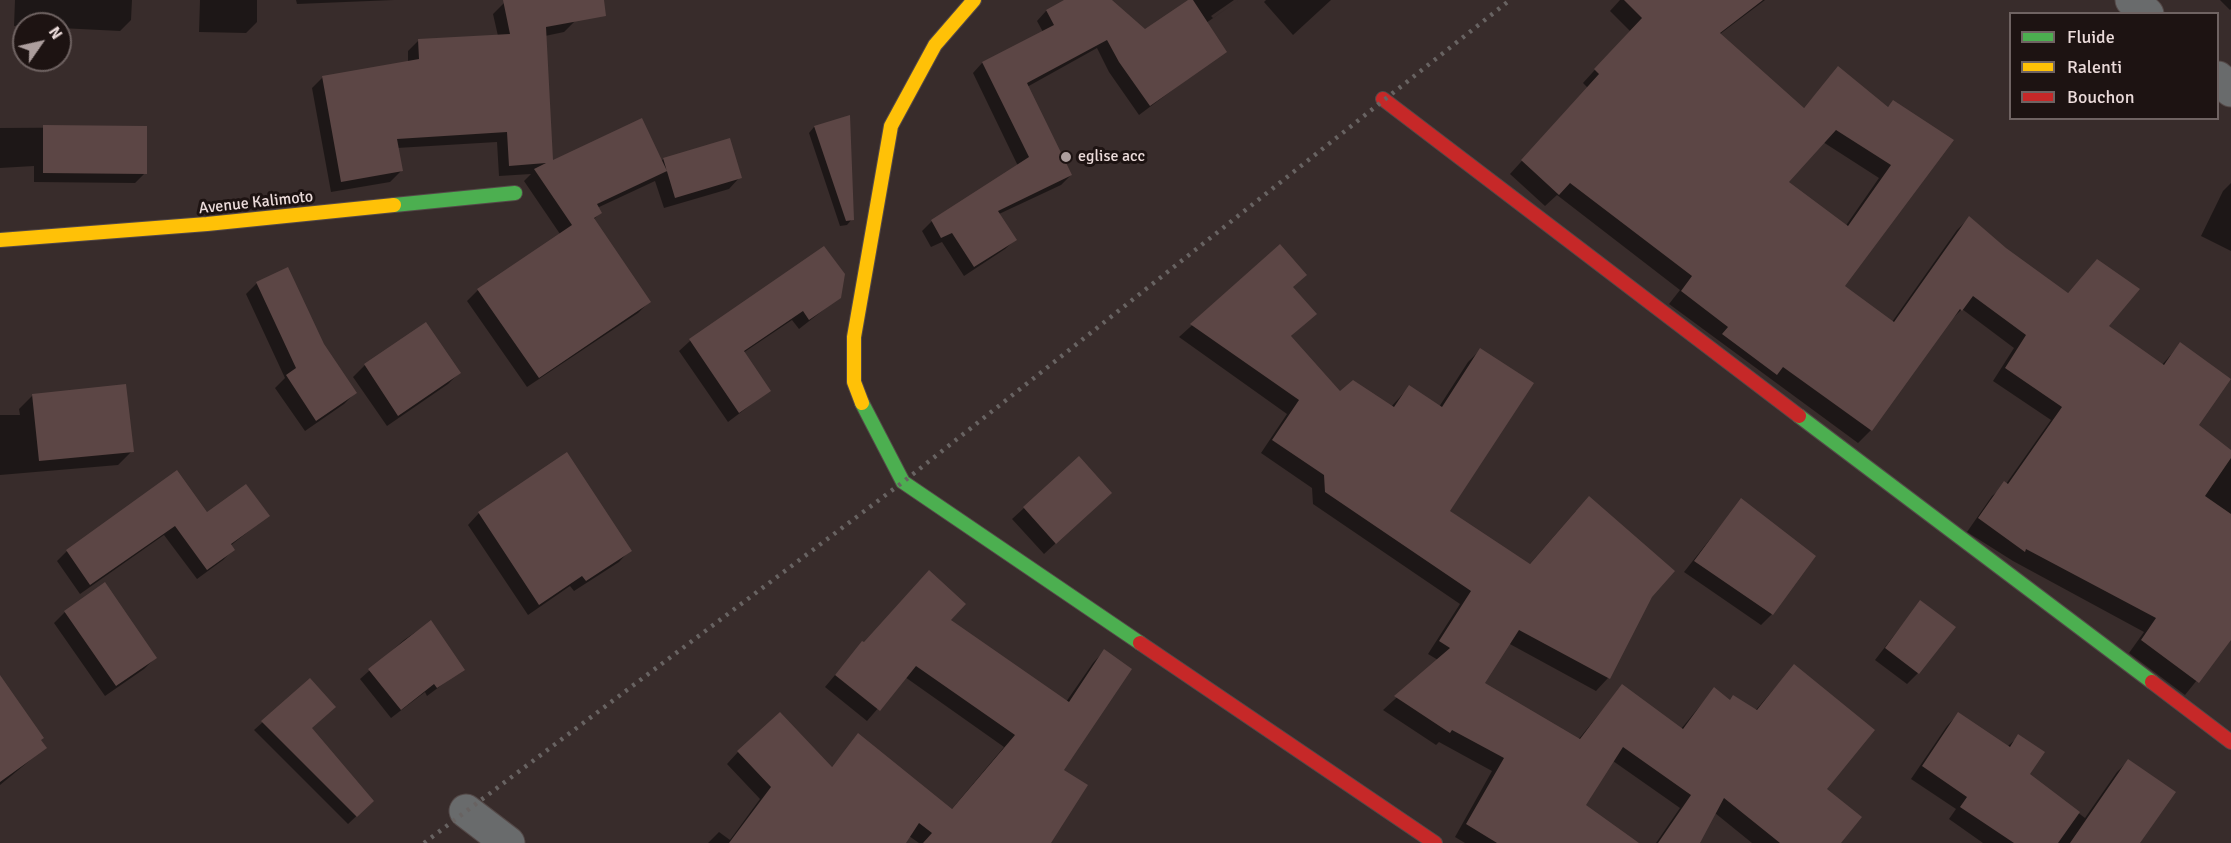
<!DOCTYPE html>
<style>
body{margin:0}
#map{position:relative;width:2231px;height:843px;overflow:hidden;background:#382c2b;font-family:Signika,sans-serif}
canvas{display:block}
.legend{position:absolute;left:2009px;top:12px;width:210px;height:108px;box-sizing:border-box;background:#1d1312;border:2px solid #6f6362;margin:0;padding:8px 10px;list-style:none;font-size:18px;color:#ebdbda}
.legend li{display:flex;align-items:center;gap:12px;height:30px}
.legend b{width:30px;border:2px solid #6f6362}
.north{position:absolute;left:12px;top:12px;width:60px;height:60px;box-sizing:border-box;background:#1d1312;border:2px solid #6f6362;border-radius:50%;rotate:56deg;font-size:16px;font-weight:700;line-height:24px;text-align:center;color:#ebdbda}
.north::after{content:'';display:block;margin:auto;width:21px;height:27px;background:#ac9e9d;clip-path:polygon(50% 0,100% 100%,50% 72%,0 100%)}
</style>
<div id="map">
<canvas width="2231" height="843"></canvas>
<ul class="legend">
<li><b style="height:8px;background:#4caf50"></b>Fluide</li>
<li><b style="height:8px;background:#ffc107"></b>Ralenti</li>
<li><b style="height:8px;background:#c62828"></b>Bouchon</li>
</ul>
<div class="north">N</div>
</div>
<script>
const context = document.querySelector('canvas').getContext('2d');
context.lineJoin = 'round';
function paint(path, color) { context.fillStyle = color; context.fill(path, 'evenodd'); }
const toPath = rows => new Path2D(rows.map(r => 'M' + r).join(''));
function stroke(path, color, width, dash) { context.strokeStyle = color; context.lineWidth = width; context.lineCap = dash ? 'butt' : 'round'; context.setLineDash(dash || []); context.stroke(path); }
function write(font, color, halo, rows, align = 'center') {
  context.font = font + ' Signika,sans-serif'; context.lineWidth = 6; context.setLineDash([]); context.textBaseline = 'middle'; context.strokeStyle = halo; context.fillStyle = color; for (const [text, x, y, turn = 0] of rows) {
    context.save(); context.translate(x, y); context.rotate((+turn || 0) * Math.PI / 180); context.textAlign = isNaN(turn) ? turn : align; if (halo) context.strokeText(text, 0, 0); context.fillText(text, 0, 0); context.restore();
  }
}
paint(toPath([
 [15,0,132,0,131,20,120,31,60,28,60,24,14,26],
 [200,0,257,0,257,22,246,33,199,32],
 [296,0,394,0,297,4],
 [519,0,571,0,575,21,564,32,545,36,552,162,661,162,663,159,740,177,729,189,664,208,655,181,597,208,600,213,593,220,649,302,638,313,527,387,467,301,478,290,560,234,524,181,531,174,499,176,497,142,397,148,401,171,390,182,331,192,312,88,323,77,408,63,408,51,419,40,498,36,493,14,504,3],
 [1067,0,1110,0,1145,31,1191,0,1234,0,1211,16,1213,18,1239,0,1206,23,1225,51,1139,115,1109,72,1097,48,1027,87,1071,175,1061,185,999,214,1015,240,1005,249,964,276,942,242,931,247,922,231,932,221,1018,166,973,73,982,63,1043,32,1037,21,1046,11],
 [1266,0,1331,0,1293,35,1264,2],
 [1620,0,1765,0,1720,34,1803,109,1838,68,1887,108,1893,102,1952,140,1842,286,1892,322,1957,230,1969,218,2005,250,2067,294,2097,261,2107,326,2162,365,2180,344,2197,425,2231,452,2231,638,2185,695,2129,653,2144,632,2013,561,1967,532,1992,496,2006,484,2051,420,1993,381,2014,348,1962,309,1948,323,1871,430,1858,443,1669,304,1680,290,1557,195,1545,206,1510,174,1588,88,1583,83,1630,31,1610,11],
 [1823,142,1879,178,1845,227,1787,182],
 [2220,0,2231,0,2231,9,2230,10],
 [849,117,852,219,847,225,840,226,809,133,814,127],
 [145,127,145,173,135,183,34,182,34,166,0,168,0,128],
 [2231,183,2231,251,2201,236,2223,191],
 [1280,246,1292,288,1315,314,1290,337,1340,393,1391,407,1409,387,1439,407,1468,362,1480,350,1448,511,1529,565,1576,511,1650,596,1608,678,1596,691,1508,643,1483,683,1578,740,1622,686,1681,729,1714,689,1729,701,1755,711,1794,666,1840,843,1752,843,1715,813,1699,843,1656,843,1680,808,1613,761,1584,805,1637,843,1465,843,1455,837,1492,771,1439,742,1436,745,1383,710,1438,660,1428,654,1460,604,1313,504,1312,488,1261,453,1287,414,1179,337],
 [824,248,840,297,799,329,792,320,743,353,769,391,728,422,679,351,690,341],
 [257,283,322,345,355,393,344,404,305,431,275,388,285,378,246,294],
 [426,324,459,373,448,384,387,426,353,377,365,365],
 [33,395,132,451,118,465,0,475,0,415,20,415,19,409],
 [566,454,630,550,619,562,574,591,570,586,528,615,468,525,479,513],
 [1079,458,1098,504,1044,554,1012,519],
 [1741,500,1772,614,1761,625,1684,572],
 [207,514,268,516,230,546,233,550,223,560,197,579,164,535,80,594,57,561,67,551],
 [1920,602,1918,673,1907,684,1875,660],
 [65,612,155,658,144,669,105,696,54,623],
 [949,621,1066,702,1093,663,1104,651,1062,770,1049,843,919,843,909,836,905,843,708,843,719,832,730,840,760,799,727,764,738,752,831,768,858,735,951,810,1004,747,905,677,867,721,825,687,862,643],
 [430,622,463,669,427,696,425,692,391,718,360,679,404,640],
 [310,680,311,728,364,809,348,824,254,730],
 [0,686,45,748,0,785],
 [1958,714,2007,747,2019,736,2028,775,2085,818,2117,772,2129,760,2138,843,1983,843,1949,819,1956,809,1911,779,1947,726]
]), '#0007');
paint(toPath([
 [503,0,604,0,606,16,546,27,553,160,642,118,667,171,597,204,602,213,594,218,651,302,539,378,477,289,572,225,534,169,546,163,509,166,507,132,397,139,403,171,341,182,322,76,419,59,418,39,510,34],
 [1064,0,1112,0,1145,29,1188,0,1193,0,1227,52,1150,106,1119,62,1107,40,1027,83,1072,175,998,211,1017,240,974,267,952,233,941,238,931,220,1029,157,982,62,1054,25,1046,10],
 [1624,0,1763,0,1720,33,1804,108,1838,66,1888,107,1893,100,1954,140,1845,286,1894,322,1969,216,2006,248,2068,293,2097,259,2140,289,2109,326,2164,365,2180,342,2231,379,2199,425,2231,450,2231,458,2205,496,2231,514,2231,640,2199,683,2141,640,2156,618,2026,549,2025,552,1978,518,2004,481,2008,484,2062,407,2005,368,2026,335,1973,296,1962,311,1960,309,1872,431,1783,367,1777,375,1722,334,1728,327,1681,291,1692,276,1570,183,1559,195,1521,160,1599,74,1594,69,1642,18],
 [1836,130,1891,165,1848,226,1789,182],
 [850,115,854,220,846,221,814,126],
 [43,125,147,126,147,174,43,173],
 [730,138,742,178,675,198,663,158],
 [1280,244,1307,275,1293,287,1317,314,1291,336,1340,391,1353,380,1394,407,1409,385,1442,407,1480,348,1534,383,1450,511,1530,564,1589,496,1675,571,1652,597,1610,679,1519,630,1485,683,1580,739,1622,684,1683,729,1714,687,1730,700,1733,695,1757,710,1794,664,1875,730,1827,789,1862,817,1841,843,1780,843,1724,798,1700,843,1658,843,1691,795,1623,747,1586,805,1639,843,1497,843,1466,824,1504,758,1452,730,1450,733,1394,696,1450,648,1439,641,1471,591,1325,492,1324,475,1272,440,1299,400,1190,324],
 [824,246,845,274,841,298,809,320,803,311,744,351,771,391,739,413,689,339],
 [288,267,324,344,357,393,316,421,286,375,296,368,256,282],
 [426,322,461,373,398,416,364,364],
 [126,384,134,452,39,461,32,394],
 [567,452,632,551,586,581,582,576,539,605,478,512],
 [1079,456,1112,493,1056,544,1023,507],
 [177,470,207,512,246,484,270,516,231,544,235,550,207,570,175,526,90,585,66,550],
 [1741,498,1816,556,1773,615,1694,561],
 [929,570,966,604,951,620,1069,702,1104,649,1132,669,1064,770,1088,785,1051,843,923,843,932,833,919,823,906,843,729,843,771,787,737,751,780,712,832,767,858,733,952,809,1015,735,916,666,880,711,835,675,862,641,864,642],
 [105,582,157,658,116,686,64,611],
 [1920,600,1956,627,1919,674,1885,648],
 [431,620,465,670,437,688,434,684,401,710,368,669],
 [0,675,44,738,41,740,47,748,0,782],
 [310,678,336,707,312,728,374,801,357,817,261,721],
 [1958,712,2010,747,2018,734,2045,752,2030,774,2080,812,2058,843,2014,843,1960,807,1967,797,1922,766],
 [2128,759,2176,792,2140,843,2070,843]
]), '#5c4645');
const street = toPath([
 [2132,0,2147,14],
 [2218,78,2231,90],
 [466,811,508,843]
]);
const fast = toPath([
 [394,205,515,193],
 [862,403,903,482,1140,643],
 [1799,416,2152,682]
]);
const slow = toPath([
 [0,240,207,224,394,205],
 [862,403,854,382,854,337,891,126,935,45,974,0]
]);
const jam = toPath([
 [1383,99,1799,416],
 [1140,643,1435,843],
 [2152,682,2231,742]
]);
stroke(street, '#544948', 35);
stroke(fast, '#544948', 16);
stroke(slow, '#544948', 16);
stroke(jam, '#544948', 16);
stroke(street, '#696b6c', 33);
stroke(fast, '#4caf50', 14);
stroke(slow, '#ffc107', 14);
stroke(jam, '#c62828', 14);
stroke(toPath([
 [424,843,903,482,1510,0]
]), '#686362', 4.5, [3, 6]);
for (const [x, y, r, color] of [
 [1066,157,6,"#ac9e9d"]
]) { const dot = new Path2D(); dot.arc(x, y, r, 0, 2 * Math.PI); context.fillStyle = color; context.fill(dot); stroke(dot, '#1d1312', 2); }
write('16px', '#ebdbda', '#1d1312', [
 ["eglise acc",1078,157]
], 'left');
write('16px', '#ebdbda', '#1d1312', [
 ["Avenue Kalimoto",256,203,-6]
]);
</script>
